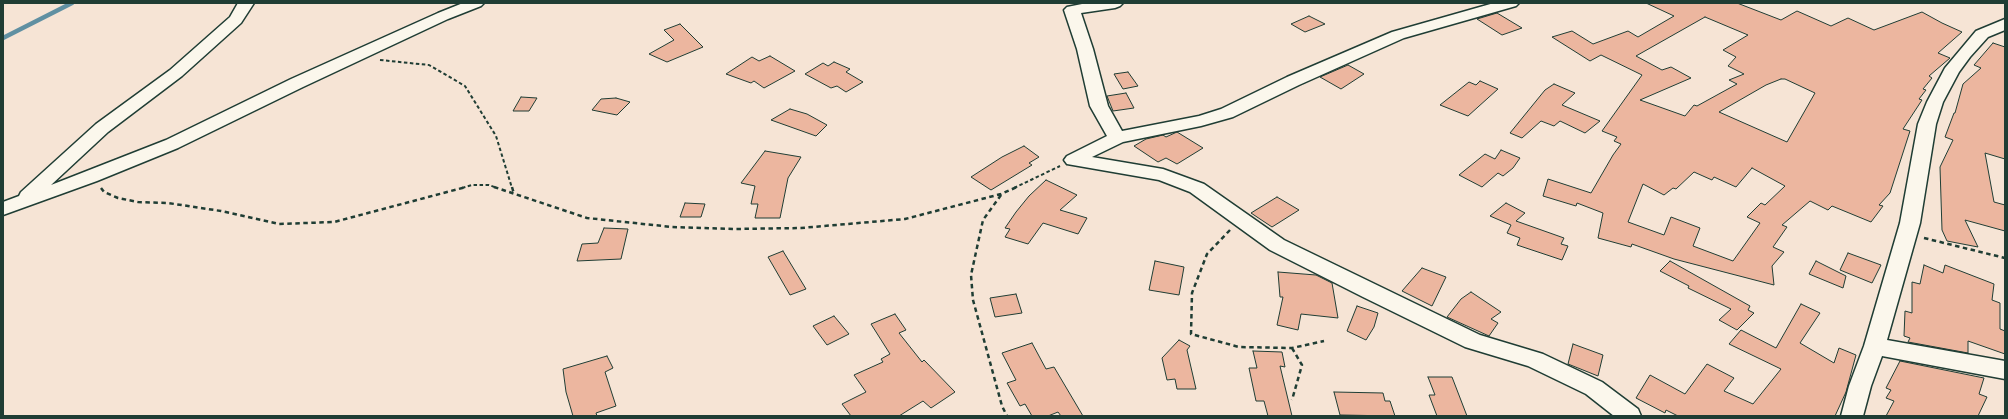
<!DOCTYPE html>
<style>
body{margin:0}
#map{position:relative;width:2008px;height:419px;overflow:hidden;background:#f6e4d5;font-family:Mali,sans-serif}
canvas{display:block}
.frame{position:absolute;inset:0;border:4px solid #1f3d34;pointer-events:none}
</style>
<div id="map">
<canvas width="2008" height="419"></canvas>
<div class="frame"></div>
</div>
<script>
const context = document.querySelector('canvas').getContext('2d');
context.lineJoin = 'round';
const toPath = rows => new Path2D(rows.map(r => 'M' + r).join(''));
function stroke(path, color, width, dash) { context.strokeStyle = color; context.lineWidth = width; context.lineCap = dash ? 'butt' : 'round'; context.setLineDash(dash || []); context.stroke(path); }
function paint(path, color) { context.fillStyle = color; context.fill(path, 'evenodd'); }
stroke(toPath([
 [3,38,72,3]
]), '#6090a2', 4.5);
const building = toPath([
 [1646,3,1737,3,1781,20,1797,11,1831,26,1848,18,1874,30,1922,12,1942,23,1962,32,1938,53,1950,58,1929,76,1932,78,1923,89,1926,90,1919,99,1922,100,1903,129,1910,131,1890,193,1879,205,1883,206,1871,222,1832,206,1828,210,1810,201,1782,225,1787,227,1773,247,1784,252,1772,266,1774,285,1674,259,1632,244,1631,247,1598,238,1603,213,1577,203,1576,206,1543,196,1548,179,1591,193,1613,155,1621,144,1614,141,1617,137,1602,131,1642,75,1601,55,1590,61,1552,37,1572,31,1593,44,1628,31,1638,37,1674,16,1646,3],
 [1705,17,1748,35,1723,50,1736,57,1728,66,1744,74,1729,80,1737,84,1697,106,1694,105,1685,116,1640,100,1691,78,1671,67,1662,70,1636,56,1705,17],
 [1781,79,1785,79,1815,93,1787,142,1719,112,1766,85,1781,79],
 [1752,168,1785,186,1765,205,1761,203,1747,217,1760,223,1733,261,1693,246,1700,228,1671,217,1664,235,1628,222,1643,184,1664,195,1673,188,1676,189,1694,172,1712,180,1714,177,1736,187,1752,168],
 [1497,13,1522,28,1502,35,1477,19,1497,13],
 [1309,16,1325,24,1305,32,1291,24,1309,16],
 [680,24,703,47,667,62,649,54,674,40,664,30,680,24],
 [1993,43,2005,47,2005,159,1985,153,1994,202,2005,205,2005,231,1965,220,1978,247,1947,241,1942,230,1940,167,1953,140,1945,137,1954,113,1955,113,1963,84,1981,68,1974,65,1993,43],
 [770,56,795,71,764,88,754,81,751,83,726,74,752,57,759,61,770,56],
 [834,62,850,69,846,72,863,82,846,92,837,86,831,88,805,74,823,63,828,66,834,62],
 [1348,65,1364,74,1341,89,1320,77,1348,65],
 [1128,72,1138,86,1123,89,1114,74,1128,72],
 [1480,81,1498,89,1468,116,1440,105,1469,82,1476,85,1480,81],
 [1554,84,1575,93,1562,105,1600,121,1585,133,1560,121,1554,126,1541,121,1522,138,1510,133,1545,90,1554,84],
 [1126,93,1134,108,1113,111,1107,96,1126,93],
 [521,97,537,98,529,111,513,111,521,97],
 [616,98,630,102,617,115,592,110,601,99,616,98],
 [790,109,807,114,827,125,816,136,771,120,790,109],
 [1177,132,1203,148,1177,164,1166,158,1158,162,1134,146,1146,139,1163,135,1166,137,1177,132],
 [1024,146,1039,157,1029,163,1032,165,991,190,971,177,1002,157,1024,146],
 [1501,150,1520,158,1513,168,1503,176,1498,173,1482,187,1459,175,1485,154,1495,159,1501,150],
 [765,151,801,157,788,178,780,218,755,218,758,204,751,204,755,186,741,183,765,151],
 [1046,180,1077,195,1060,210,1087,218,1078,234,1043,223,1028,244,1005,237,1010,229,1005,228,1016,212,1029,196,1046,180],
 [1277,197,1299,210,1272,227,1251,213,1277,197],
 [685,203,705,204,701,217,680,217,685,203],
 [1506,203,1525,213,1516,221,1564,238,1561,244,1568,246,1562,260,1517,245,1520,238,1507,233,1511,225,1490,216,1506,203],
 [604,228,628,229,621,259,577,261,582,244,598,243,604,228],
 [783,251,806,289,790,295,768,257,783,251],
 [1848,253,1881,265,1872,283,1840,270,1848,253],
 [1155,261,1184,267,1179,295,1149,290,1155,261],
 [1670,261,1750,306,1748,310,1754,313,1737,330,1719,320,1731,309,1688,288,1689,286,1660,271,1670,261],
 [1816,261,1846,276,1843,288,1809,274,1816,261],
 [1924,265,1943,273,1945,265,1994,284,1992,300,2000,303,2000,329,2005,331,2005,354,1968,341,1968,353,1908,342,1910,338,1904,336,1905,311,1912,313,1912,282,1920,284,1924,265],
 [1422,268,1446,277,1432,306,1402,291,1422,268],
 [1278,272,1316,275,1332,283,1338,318,1301,314,1298,330,1277,325,1283,297,1280,297,1278,272],
 [1471,292,1501,312,1491,319,1498,323,1489,336,1447,317,1461,299,1471,292],
 [1016,294,1022,313,995,317,990,298,1016,294],
 [1801,304,1820,313,1800,343,1834,363,1839,348,1856,355,1846,392,1835,416,1678,416,1666,410,1665,413,1636,398,1650,375,1685,394,1707,364,1734,378,1724,391,1753,404,1781,369,1729,344,1741,330,1776,348,1801,304],
 [1357,306,1378,313,1374,327,1366,340,1347,331,1357,306],
 [895,314,906,330,899,333,922,362,924,360,955,392,931,408,923,401,899,416,851,416,842,404,866,392,854,375,883,362,881,359,890,354,871,324,895,314],
 [834,316,849,334,827,345,813,326,834,316],
 [1179,340,1190,346,1187,350,1196,389,1177,389,1175,379,1167,380,1162,358,1179,340],
 [1032,343,1046,369,1054,367,1083,416,1061,416,1058,412,1048,416,1032,416,1025,404,1020,406,1007,383,1016,380,1002,353,1032,343],
 [1573,344,1603,355,1598,376,1568,364,1573,344],
 [1253,351,1282,352,1285,367,1280,366,1292,416,1268,416,1264,401,1256,401,1249,368,1257,368,1253,351],
 [607,356,613,368,605,372,616,406,596,413,597,416,573,416,566,392,563,369,607,356],
 [1900,361,1984,378,1979,394,1987,397,1978,416,1886,416,1894,401,1886,398,1891,390,1886,388,1900,361],
 [1428,377,1452,377,1467,416,1437,416,1429,395,1435,395,1428,377],
 [1334,392,1383,393,1385,401,1390,401,1395,416,1340,415,1334,392]
]);
paint(building, '#ecb69f');
stroke(building, '#1f3d34', 1);
const minor = toPath([
 [238,3,254,3,241,23,182,76,108,132,51,185,166,140,291,79,438,13,463,3,484,3,481,6,448,19,303,87,178,148,97,181,3,215,3,202,19,196,21,192,96,124,170,70,230,17,238,3],
 [1087,3,1123,3,1120,6,1115,8,1081,13,1093,49,1108,106,1122,131,1199,116,1221,109,1287,77,1392,32,1494,3,1519,3,1516,6,1404,38,1299,85,1233,117,1201,126,1123,142,1092,157,1163,169,1204,184,1284,240,1480,335,1543,354,1602,382,1638,409,1641,416,1614,416,1586,394,1528,366,1465,347,1363,297,1270,250,1190,192,1159,180,1067,164,1064,160,1067,156,1107,136,1090,106,1077,49,1064,10,1067,7,1087,3],
 [2005,19,2005,30,1988,37,1970,57,1959,72,1943,102,1936,124,1920,223,1887,340,2005,361,2005,379,1882,356,1871,386,1863,416,1841,416,1849,386,1864,346,1900,223,1918,124,1927,102,1945,68,1976,31,2005,19]
]);
stroke(minor, '#1f3d34', 3);
stroke(toPath([
 [380,60,429,65,465,86,496,136,512,188],
 [462,188,472,185,489,185,497,188],
 [1014,188,1060,166]
]), '#1f3d34', 2, [3.5, 2.5]);
stroke(toPath([
 [494,187,587,218,672,227,733,229,801,228,905,219,1001,194,1017,187],
 [512,187,514,194],
 [101,188,104,192,118,198,138,202,168,203,221,211,279,224,334,222,466,187],
 [1001,195,983,220,971,275,973,300,1002,406,1007,416],
 [1230,230,1207,254,1192,293,1191,334,1239,347,1292,348,1324,341],
 [1924,238,2005,258],
 [1292,348,1302,365,1292,400]
]), '#1f3d34', 2.5, [4.5, 3.5]);
paint(minor, '#fbf7ec');
</script>
